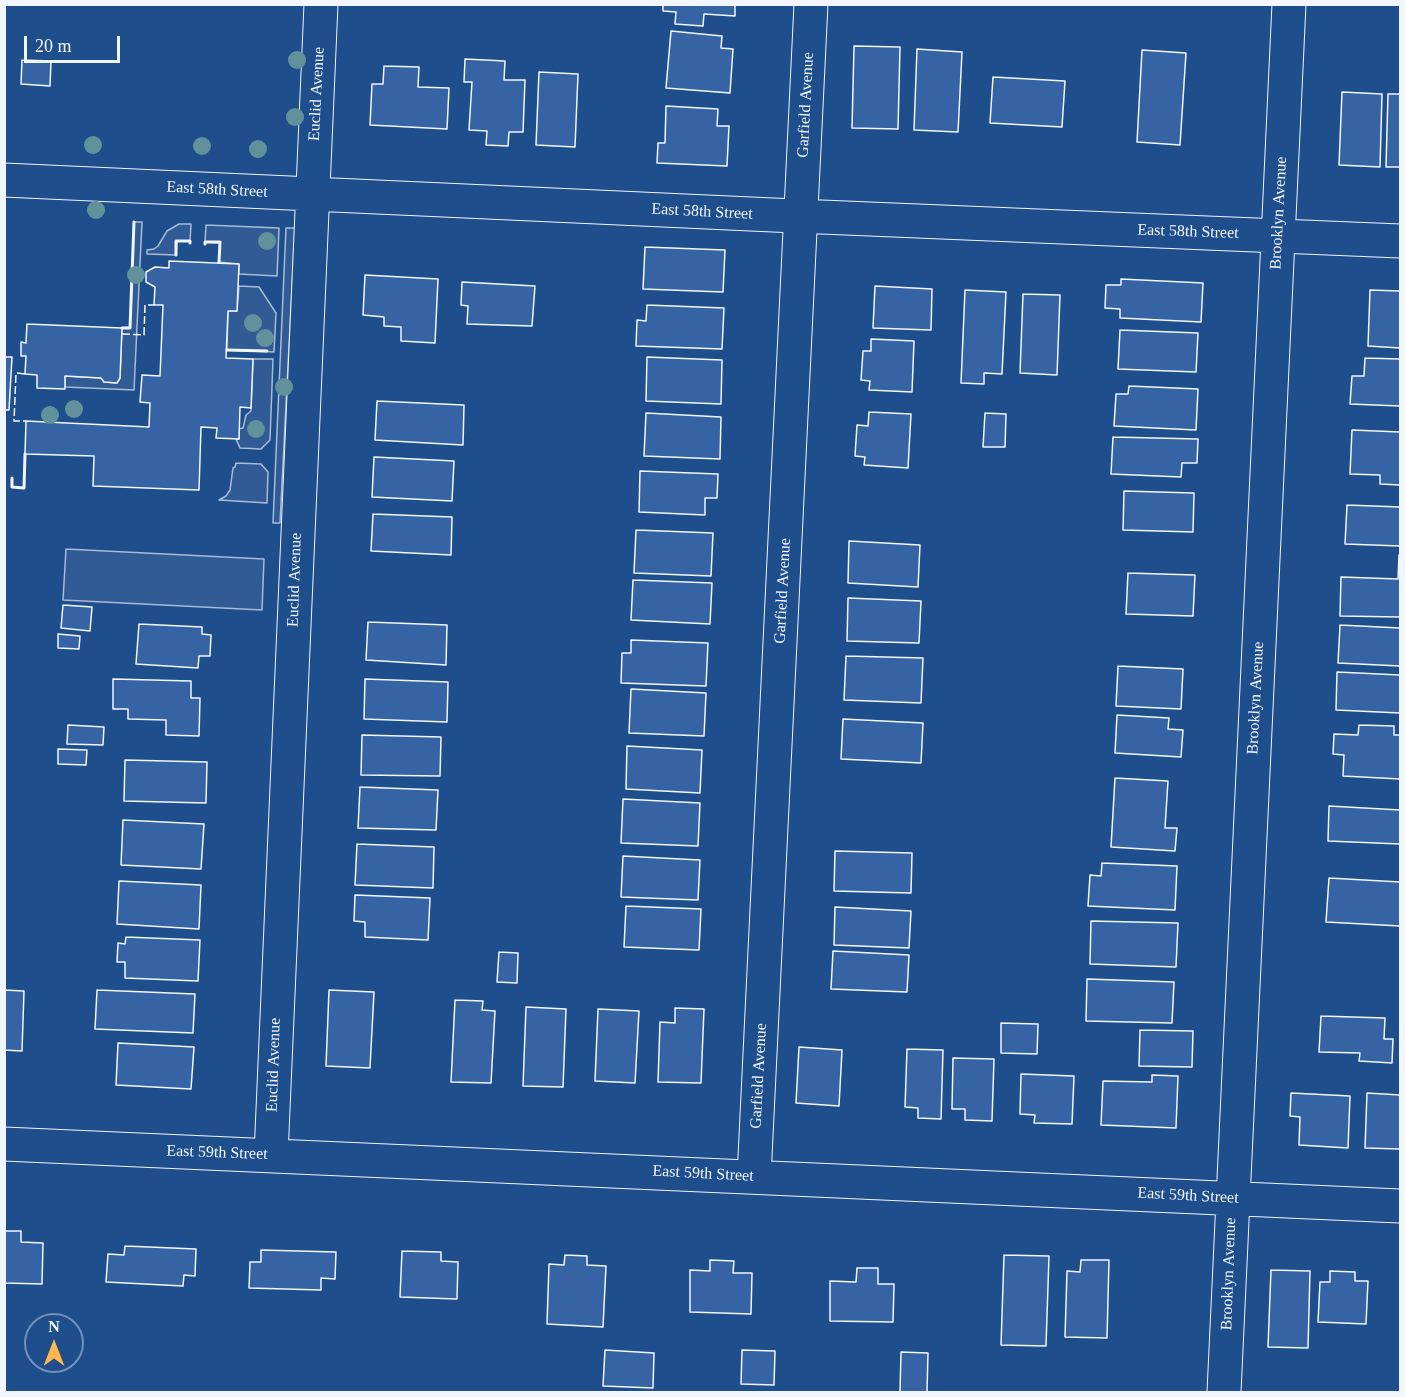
<!DOCTYPE html>
<style>
body{margin:0}
#map{position:relative;width:1405px;height:1397px;overflow:hidden;background:#1f4e8c;font-family:Georgia,serif}
canvas{display:block}
.frame{position:absolute;inset:0;border:6px solid #f2f6ff;pointer-events:none}
.north{position:absolute;left:24px;top:1313px;width:60px;height:60px;box-sizing:border-box;background:#1f4e8c;border:2px solid #7391ba;border-radius:50%;rotate:0deg;font-size:16px;font-weight:700;line-height:24px;text-align:center;color:#f2f6ff}
.north::after{content:'';display:block;margin:auto;width:21px;height:27px;background:#ffb74d;clip-path:polygon(50% 0,100% 100%,50% 72%,0 100%)}
.scale{position:absolute;left:24px;top:36px;width:96px;height:27px;box-sizing:border-box;border:3px solid #f2f6ff;border-top:0;padding-left:8px;font-size:18px;line-height:21px;white-space:nowrap;color:#f2f6ff;-webkit-text-stroke:4px #1f4e8c;paint-order:stroke}
</style>
<div id="map">
<canvas width="1405" height="1397"></canvas>
<div class="frame"></div>
<div class="north">N</div>
<div class="scale">20 m</div>
</div>
<script>
const context = document.querySelector('canvas').getContext('2d');
context.lineJoin = 'round';
function paint(path, color) { context.fillStyle = color; context.fill(path, 'evenodd'); }
const toPath = rows => new Path2D(rows.map(r => 'M' + r).join(''));
function stroke(path, color, width, dash) { context.strokeStyle = color; context.lineWidth = width; context.lineCap = dash ? 'butt' : 'round'; context.setLineDash(dash || []); context.stroke(path); }
function write(font, color, halo, rows, align = 'center') {
  context.font = font + ' Georgia,serif'; context.lineWidth = 4.5; context.setLineDash([]); context.textBaseline = 'middle'; context.strokeStyle = halo; context.fillStyle = color; for (const [text, x, y, turn = 0] of rows) {
    context.save(); context.translate(x, y); context.rotate((+turn || 0) * Math.PI / 180); context.textAlign = isNaN(turn) ? turn : align; if (halo) context.strokeText(text, 0, 0); context.fillText(text, 0, 0); context.restore();
  }
}
const green = toPath([
 [134,222,142,222,134,390,65,387,65,376,101,378,104,382,117,383,120,378,122,328,130,327,134,222],
 [179,224,191,224,190,241,177,241,176,255,147,254,147,250,154,249,158,246,167,231,179,224],
 [206,225,279,228,277,276,239,274,239,264,219,262,220,243,205,242,206,225],
 [286,228,295,228,280,523,273,523,286,228],
 [239,286,259,287,276,313,274,352,227,350,228,311,237,311,239,286],
 [253,359,273,359,270,440,261,449,240,448,236,439,239,439,239,429,243,428,246,415,251,411,253,359],
 [236,463,261,464,268,472,267,503,219,500,226,496,230,490,233,468,235,467,236,463],
 [66,549,264,559,262,610,63,600,66,549]
]);
paint(green, '#305b95');
stroke(green, '#a8bbd7', 1.5);
const building = toPath([
 [663,4,735,4,735,16,704,14,703,26,675,24,676,12,663,11,663,4],
 [671,31,722,36,721,48,733,49,730,93,666,88,671,31],
 [854,46,900,47,898,129,852,128,854,46],
 [917,49,962,52,958,132,914,130,917,49],
 [1142,50,1186,53,1180,145,1137,142,1142,50],
 [465,59,505,61,504,80,525,80,523,132,509,132,508,146,486,145,487,131,469,130,472,82,464,82,465,59],
 [22,60,51,61,50,86,21,84,22,60],
 [384,66,419,67,418,87,449,88,447,129,370,125,372,84,383,84,384,66],
 [539,72,578,74,575,147,536,145,539,72],
 [993,77,1065,81,1062,127,990,123,993,77],
 [1342,92,1382,94,1380,167,1339,165,1342,92],
 [1388,94,1400,94,1400,167,1386,167,1388,94],
 [666,106,718,109,717,126,729,126,727,166,657,163,658,143,665,143,666,106],
 [645,247,725,250,723,292,643,289,645,247],
 [169,261,239,264,237,311,228,311,226,358,253,359,251,408,240,407,239,439,216,438,217,428,201,427,199,490,93,486,94,456,25,454,26,421,149,427,150,403,140,402,142,375,160,376,163,305,154,305,155,287,146,282,146,272,155,267,169,268,169,261],
 [365,275,438,279,435,343,401,341,401,327,384,326,384,317,363,315,365,275],
 [1121,279,1203,283,1201,322,1120,318,1120,309,1105,308,1106,285,1121,285,1121,279],
 [462,282,535,286,532,326,467,324,468,306,461,305,462,282],
 [875,286,932,289,931,330,873,328,875,286],
 [965,290,1006,292,1002,374,984,373,984,384,961,383,965,290],
 [1370,290,1400,291,1400,348,1368,346,1370,290],
 [1023,294,1060,295,1057,375,1020,373,1023,294],
 [647,305,724,308,722,349,636,346,637,320,646,321,647,305],
 [27,324,122,328,120,378,117,383,104,382,101,378,65,376,65,389,37,388,37,375,25,374,26,356,21,356,21,342,26,343,27,324],
 [1120,330,1198,333,1196,372,1118,369,1120,330],
 [871,339,914,341,912,392,869,390,870,381,861,380,863,351,871,351,871,339],
 [4,357,12,357,9,410,4,410,4,357],
 [647,357,722,360,721,404,646,401,647,357],
 [1365,358,1400,359,1400,406,1350,404,1352,376,1364,376,1365,358],
 [1129,386,1198,389,1196,430,1114,426,1116,394,1128,394,1129,386],
 [377,401,464,405,463,445,375,440,377,401],
 [869,412,911,414,908,468,864,465,865,457,855,456,857,425,868,426,869,412],
 [646,413,721,417,720,459,644,456,646,413],
 [985,413,1006,414,1005,447,983,447,985,413],
 [1352,430,1400,432,1400,485,1380,484,1380,475,1350,474,1352,430],
 [1113,437,1198,439,1197,463,1182,463,1181,477,1111,474,1113,437],
 [374,457,454,461,452,501,372,497,374,457],
 [640,471,718,474,717,498,705,498,705,515,639,512,640,471],
 [1124,491,1194,493,1193,532,1123,530,1124,491],
 [1347,505,1400,507,1400,546,1345,544,1347,505],
 [373,514,452,517,451,555,371,551,373,514],
 [636,530,713,533,711,576,634,573,636,530],
 [849,541,920,545,918,587,848,583,849,541],
 [1399,555,1400,555,1400,617,1340,616,1341,577,1398,579,1399,555],
 [1128,573,1195,575,1193,616,1126,614,1128,573],
 [633,580,712,583,710,624,631,620,633,580],
 [848,598,921,601,919,643,847,641,848,598],
 [63,605,92,607,90,631,61,628,63,605],
 [368,622,447,625,446,665,366,660,368,622],
 [139,624,202,627,202,634,211,635,210,656,199,656,198,668,136,664,139,624],
 [1340,625,1400,628,1400,666,1338,663,1340,625],
 [58,634,80,636,79,649,58,648,58,634],
 [631,640,708,643,706,686,621,683,622,653,631,653,631,640],
 [846,656,923,658,921,703,844,700,846,656],
 [1118,666,1183,669,1181,709,1116,706,1118,666],
 [1337,672,1400,675,1400,713,1336,710,1337,672],
 [113,679,191,681,191,698,200,698,199,736,166,735,166,720,128,719,128,709,113,709,113,679],
 [365,679,448,682,447,722,364,719,365,679],
 [631,689,706,693,704,736,629,733,631,689],
 [1117,715,1169,718,1168,729,1183,730,1181,757,1115,753,1117,715],
 [843,719,923,723,921,763,841,759,843,719],
 [68,725,104,727,103,745,67,744,68,725],
 [1359,725,1394,726,1394,735,1400,735,1400,779,1343,776,1344,755,1333,754,1334,734,1358,735,1359,725],
 [362,735,441,737,440,776,361,775,362,735],
 [627,746,702,750,700,793,626,789,627,746],
 [58,749,87,750,86,765,58,764,58,749],
 [125,760,207,762,206,803,124,801,125,760],
 [1115,778,1168,781,1165,828,1177,828,1175,851,1111,847,1115,778],
 [360,787,438,790,436,830,358,828,360,787],
 [623,799,700,803,698,846,621,843,623,799],
 [1329,806,1400,810,1400,844,1328,841,1329,806],
 [123,820,204,824,201,869,121,865,123,820],
 [357,844,434,847,433,888,355,885,357,844],
 [835,851,912,853,911,893,834,891,835,851],
 [623,856,700,860,698,900,621,897,623,856],
 [1102,863,1177,866,1175,910,1088,906,1090,875,1101,876,1102,863],
 [1329,878,1400,882,1400,926,1326,922,1329,878],
 [119,881,201,885,199,929,117,924,119,881],
 [355,895,430,898,428,940,365,937,365,922,354,921,355,895],
 [626,906,701,909,699,950,624,947,626,906],
 [835,907,911,911,909,948,834,945,835,907],
 [1091,921,1178,923,1176,967,1090,964,1091,921],
 [126,937,200,940,198,981,125,978,125,962,117,962,118,943,125,944,126,937],
 [833,951,909,955,907,992,831,989,833,951],
 [499,952,518,953,517,983,497,982,499,952],
 [1087,979,1174,982,1172,1023,1086,1021,1087,979],
 [4,990,24,991,22,1051,4,1050,4,990],
 [97,990,195,994,193,1033,95,1029,97,990],
 [329,990,374,992,370,1068,326,1066,329,990],
 [455,1000,483,1001,482,1010,495,1011,491,1083,451,1082,455,1000],
 [526,1007,566,1009,563,1087,523,1086,526,1007],
 [675,1008,704,1009,701,1083,658,1082,660,1022,675,1023,675,1008],
 [598,1009,639,1011,635,1083,595,1081,598,1009],
 [1321,1016,1385,1018,1384,1039,1393,1039,1392,1063,1359,1061,1360,1053,1319,1052,1321,1016],
 [1001,1023,1038,1024,1037,1054,1001,1053,1001,1023],
 [1140,1030,1193,1031,1192,1067,1139,1066,1140,1030],
 [118,1043,194,1047,191,1089,116,1085,118,1043],
 [799,1047,842,1050,839,1106,796,1103,799,1047],
 [907,1049,943,1050,941,1119,918,1118,918,1108,905,1107,907,1049],
 [953,1058,994,1059,992,1121,965,1120,965,1109,952,1109,953,1058],
 [1021,1074,1074,1076,1072,1124,1034,1123,1035,1115,1020,1114,1021,1074],
 [1152,1075,1178,1076,1176,1128,1101,1125,1103,1081,1152,1082,1152,1075],
 [1291,1093,1350,1096,1348,1148,1299,1145,1300,1117,1290,1116,1291,1093],
 [1367,1093,1400,1095,1400,1149,1365,1148,1367,1093],
 [4,1231,21,1231,21,1242,43,1243,42,1284,4,1283,4,1231],
 [125,1246,196,1249,195,1276,184,1275,183,1286,106,1282,108,1254,124,1255,125,1246],
 [261,1250,336,1252,335,1279,321,1278,321,1290,249,1288,250,1262,261,1262,261,1250],
 [402,1251,441,1252,441,1261,458,1262,457,1299,400,1297,402,1251],
 [565,1255,587,1256,587,1265,606,1266,603,1327,547,1324,549,1264,564,1265,565,1255],
 [1004,1255,1049,1256,1046,1346,1001,1345,1004,1255],
 [710,1260,734,1261,733,1273,752,1273,751,1314,690,1312,690,1270,710,1271,710,1260],
 [1081,1260,1109,1260,1107,1338,1065,1337,1067,1271,1080,1272,1081,1260],
 [857,1268,878,1268,878,1284,894,1284,893,1322,830,1321,830,1281,856,1282,857,1268],
 [1271,1270,1310,1271,1308,1348,1268,1347,1271,1270],
 [1330,1271,1355,1272,1355,1281,1368,1281,1366,1324,1318,1322,1320,1282,1330,1282,1330,1271],
 [605,1350,654,1353,653,1388,603,1386,605,1350],
 [742,1350,775,1351,774,1385,741,1384,742,1350],
 [901,1352,928,1353,927,1392,900,1392,901,1352]
]);
paint(building, '#3563a3');
stroke(building, '#f2f6ff', 1.5);
const minor = toPath([
 [4,180,773,215,1400,241],
 [4,1144,1400,1206],
 [271,1155,321,4],
 [754,1177,811,4],
 [1224,1392,1289,4]
]);
stroke(minor, '#f2f6ff', 35);
stroke(minor, '#1f4e8c', 33);
stroke(toPath([
 [122,334,144,335,145,305,154,305],
 [25,374,16,373,14,421,26,421]
]), '#f2f6ff', 1.5, [8, 3]);
stroke(toPath([
 [205,244,205,242,220,242,219,262],
 [176,255,176,241,190,241,190,243],
 [122,328,130,328,134,222],
 [227,350,267,351],
 [12,478,12,487,24,488,25,454]
]), '#f2f6ff', 3);
context.fillStyle = '#61919a';
for (const [x, y] of [
 [297,60],
 [295,117],
 [93,145],
 [202,146],
 [258,149],
 [96,210],
 [267,241],
 [136,275],
 [253,323],
 [265,338],
 [284,387],
 [74,409],
 [50,415],
 [256,429]
]) { context.beginPath(); context.arc(x, y, 9, 0, 2 * Math.PI); context.fill(); }
write('16px', '#f2f6ff', '#1f4e8c', [
 ["Euclid Avenue",317,94,-87],
 ["Garfield Avenue",806,105,-87],
 ["East 58th Street",217,190,3],
 ["East 58th Street",702,212,3],
 ["Brooklyn Avenue",1279,213,-87],
 ["East 58th Street",1188,232,2],
 ["Euclid Avenue",295,580,-88],
 ["Garfield Avenue",783,591,-87],
 ["Brooklyn Avenue",1256,698,-87],
 ["Euclid Avenue",274,1065,-88],
 ["Garfield Avenue",759,1076,-87],
 ["East 59th Street",217,1153,2],
 ["East 59th Street",703,1174,3],
 ["East 59th Street",1188,1196,3],
 ["Brooklyn Avenue",1229,1274,-88]
]);
</script>
